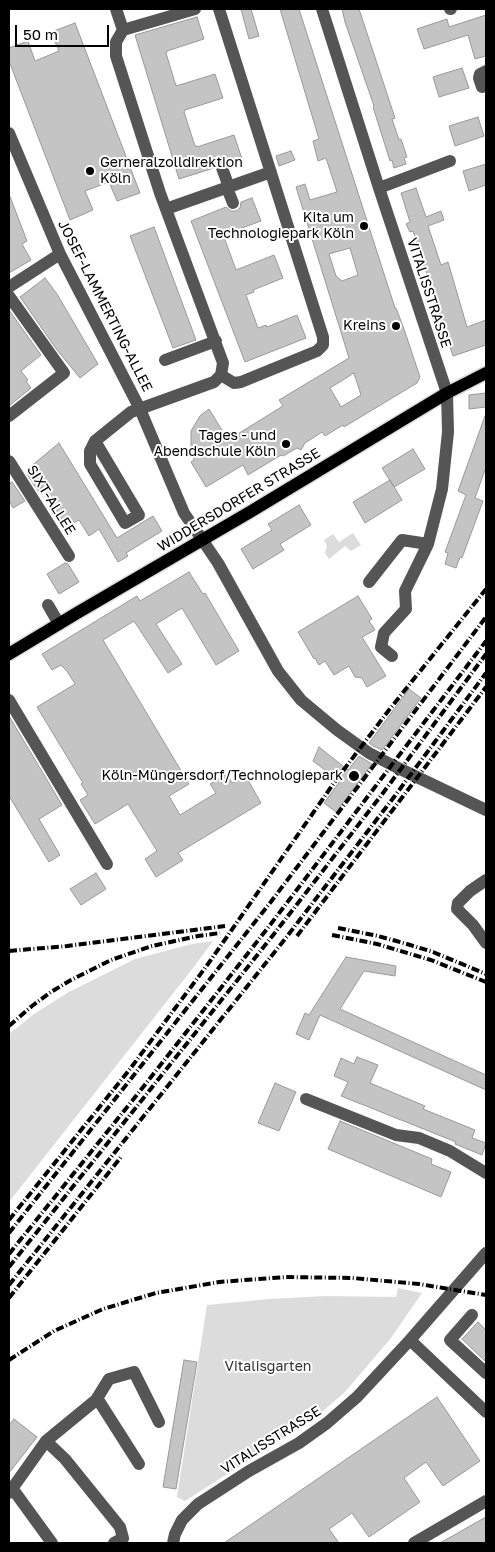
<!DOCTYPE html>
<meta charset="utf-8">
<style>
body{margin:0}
#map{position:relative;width:495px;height:1552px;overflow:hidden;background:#fff;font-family:"Golos Text",sans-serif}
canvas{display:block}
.frame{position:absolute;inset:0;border:10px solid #000;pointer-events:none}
.scale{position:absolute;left:15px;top:25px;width:94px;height:22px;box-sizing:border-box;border:2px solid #000;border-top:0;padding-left:6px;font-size:15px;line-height:18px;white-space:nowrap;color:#000;-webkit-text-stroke:4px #fff;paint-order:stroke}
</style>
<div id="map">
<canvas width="495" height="1552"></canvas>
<div class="frame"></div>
<div class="scale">50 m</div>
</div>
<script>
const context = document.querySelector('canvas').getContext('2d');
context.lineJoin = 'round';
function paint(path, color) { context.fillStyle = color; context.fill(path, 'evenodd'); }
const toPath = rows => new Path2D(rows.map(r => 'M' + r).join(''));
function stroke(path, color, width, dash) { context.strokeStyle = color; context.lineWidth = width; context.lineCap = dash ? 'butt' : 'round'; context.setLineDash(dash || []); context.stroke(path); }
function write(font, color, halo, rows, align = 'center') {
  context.font = font + ' "Golos Text",sans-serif'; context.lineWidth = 4; context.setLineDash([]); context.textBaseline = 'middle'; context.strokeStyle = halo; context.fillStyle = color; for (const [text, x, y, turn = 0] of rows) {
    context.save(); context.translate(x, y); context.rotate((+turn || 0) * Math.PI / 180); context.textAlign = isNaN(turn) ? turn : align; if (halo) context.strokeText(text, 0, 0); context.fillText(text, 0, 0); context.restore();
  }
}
paint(toPath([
 [353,533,361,545,351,551,345,546,329,559,325,553,327,546,324,540,333,534,339,542],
 [213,941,193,968,9,1202,9,1034,34,1014,67,993,135,959,192,944],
 [398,1288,422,1293,391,1338,345,1392,316,1417,185,1501,177,1497,207,1305,269,1299,325,1296,396,1297]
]), '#dcdcdc');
const building = toPath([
 [241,9,251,9,259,36,249,39,241,9],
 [280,9,299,9,395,308,396,308,404,329,420,377,417,383,344,427,343,425,325,436,322,432,305,443,301,450,297,448,283,456,281,455,248,475,243,465,206,487,191,462,194,460,191,449,191,431,200,416,209,409,228,440,283,406,279,400,349,358,296,187,305,184,310,200,337,192,326,158,318,161,313,141,319,139,280,9],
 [350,248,358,275,342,281,336,276,329,254,350,248],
 [354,373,361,395,341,407,330,388,354,373],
 [342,9,359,9,395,118,392,119,399,140,401,139,407,157,404,158,406,164,394,168,392,160,390,161,373,107,374,106,345,22,342,9],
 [486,15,486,56,475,59,468,35,424,49,417,29,447,19,449,27,486,15],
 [197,17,204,39,167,51,167,52,166,53,176,86,215,74,223,98,185,110,184,112,195,146,197,146,197,147,234,135,242,159,228,163,224,160,220,160,216,163,214,168,179,179,135,35,197,17],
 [75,23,140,193,117,201,109,182,85,191,93,210,70,220,9,61,9,48,28,41,35,61,59,51,51,32,75,23],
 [462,68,469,88,439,97,433,77,462,68],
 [478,117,484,136,455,146,449,126,478,117],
 [291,151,295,160,279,166,276,156,291,151],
 [486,164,486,185,469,191,463,171,486,164],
 [416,188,426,217,441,211,444,220,428,226,441,265,448,262,467,327,486,320,486,345,453,356,413,231,410,232,406,224,410,222,401,193,416,188],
 [9,194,27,241,22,244,31,260,9,273,9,194],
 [252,198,261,221,231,232,232,234,224,237,236,270,274,255,283,278,253,290,254,292,246,295,258,328,266,325,267,327,297,315,306,338,245,362,191,221,226,207,231,211,236,211,240,208,241,202,252,198],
 [154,227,196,340,173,348,130,236,154,227],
 [45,278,57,294,98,364,80,378,57,350,20,297,45,278],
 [9,310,41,355,21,371,28,380,26,381,31,388,9,406,9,310],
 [486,393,486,407,469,409,469,395,486,393],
 [485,416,486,416,486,467,475,498,483,501,462,558,460,557,456,568,445,564,448,553,445,552,466,495,458,491,485,416],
 [59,443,117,538,153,516,162,531,126,553,128,556,118,562,99,529,89,536,79,520,67,527,42,487,38,491,27,474,33,471,30,467,59,443],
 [413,449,425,469,394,487,382,468,413,449],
 [390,480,402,500,365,523,353,502,390,480],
 [12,482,25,501,13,508,9,500,9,484,12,482],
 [299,505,311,525,280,544,284,550,253,569,241,549,272,530,268,524,299,505],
 [65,563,68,564,79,582,59,594,47,574,65,563],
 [189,572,203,594,205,593,239,651,216,665,182,608,156,624,182,664,168,673,134,621,103,640,189,784,169,796,180,815,216,793,210,784,227,774,232,783,245,775,261,803,178,853,183,860,156,877,145,859,157,851,128,804,95,824,80,800,88,795,81,784,83,783,37,707,75,684,67,671,61,665,52,670,42,654,137,596,140,601,189,572],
 [358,596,372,619,369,621,375,630,362,637,386,676,367,687,362,678,355,677,349,666,334,675,325,661,319,665,315,658,314,659,298,632,358,596],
 [409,689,421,698,382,750,373,746,369,743,409,689],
 [9,716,62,805,39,819,60,855,49,862,9,796,9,716],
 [319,747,348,770,359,756,372,764,336,812,324,803,340,781,313,761,319,747],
 [96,873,106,889,81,905,70,889,96,873],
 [346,957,396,966,395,976,364,971,340,1009,486,1075,486,1090,320,1015,309,1040,296,1034,305,1013,309,1015,346,957],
 [357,1057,378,1065,370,1083,425,1106,423,1109,475,1130,472,1138,486,1143,482,1155,455,1144,456,1142,341,1096,348,1082,334,1076,341,1058,354,1064,357,1057],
 [275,1083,296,1092,279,1131,258,1123,275,1083],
 [340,1121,432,1159,431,1164,451,1172,441,1197,328,1149,340,1121],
 [478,1322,486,1330,486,1362,462,1339,478,1322],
 [184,1360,197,1362,176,1489,163,1487,184,1360],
 [437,1397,480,1461,443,1486,426,1462,404,1478,420,1502,369,1537,352,1513,329,1529,339,1543,224,1543,437,1397],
 [14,1419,37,1437,9,1473,9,1425,14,1419],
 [486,1517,486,1543,440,1543,486,1517]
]);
paint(building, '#c4c4c4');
stroke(building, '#999', 1);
const major = toPath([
 [9,654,77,613,250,512,447,393,486,373]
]);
stroke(major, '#dbdbdb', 15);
stroke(toPath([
 [116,9,123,30],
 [219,9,323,337,323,345,317,351,241,382,234,383,221,375],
 [322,9,379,188,447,393,448,432,442,489,428,544,405,591,406,609,384,633,381,647,392,656],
 [450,9,451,9],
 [482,87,479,78,480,74,486,71],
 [9,133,60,254,140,409,184,513,218,563,278,671,301,700,337,730,369,753,396,767,486,810],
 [222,168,229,187],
 [227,188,233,203],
 [379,188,450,161],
 [166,209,271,172],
 [9,287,60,254],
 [9,296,64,373,9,416],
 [165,360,216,341],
 [95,441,139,515,125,523,90,464,90,451,95,441,131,412,214,382,221,375,223,363,160,193,116,56,116,42,123,30,195,9],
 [9,461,69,556],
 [369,582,402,540,428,544],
 [48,605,59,624],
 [9,700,107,864],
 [486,880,470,891,458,903,457,909,473,925,486,943],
 [306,1099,396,1135,419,1138,450,1151,486,1173],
 [472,1315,450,1340,486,1373],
 [410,1340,486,1412],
 [97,1398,139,1464],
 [12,1488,52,1543],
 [9,1493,46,1441],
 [114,1543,123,1538,120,1527,65,1459,46,1441,96,1400,109,1379,134,1372,159,1422],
 [173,1543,175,1534,182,1520,198,1504,249,1471,299,1443,327,1423,357,1397,410,1340,486,1253],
 [414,1543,486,1501]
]), '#555', 12);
stroke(major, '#000', 12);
stroke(toPath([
 [338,928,378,936,407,944,433,952,486,974],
 [332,935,377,944,431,960,486,982],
 [297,936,486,687],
 [9,951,67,946,225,926],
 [9,1026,32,1006,51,992,71,980,111,960,152,946,198,936,220,933],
 [9,1220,130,1069,208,964,336,780,389,710,486,589],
 [9,1233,270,903,486,617],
 [9,1254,144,1086,267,929,486,641],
 [9,1267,274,934,383,793,486,654],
 [9,1285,285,939,394,797,486,673],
 [9,1298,121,1157],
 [9,1360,54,1331,103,1309,156,1293,219,1282,286,1277,352,1278,419,1284,486,1295]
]), '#000', 4, [8, 2.5, 1, 2.5]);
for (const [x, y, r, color] of [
 [90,171,5,"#000"],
 [364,226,5,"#000"],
 [396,326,5,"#000"],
 [286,444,5,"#000"],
 [354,776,6,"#000"]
]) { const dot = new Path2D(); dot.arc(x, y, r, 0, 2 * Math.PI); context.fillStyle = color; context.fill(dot); stroke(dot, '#fff', 2); }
write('14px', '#000', '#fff', [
 ["Gerneralzolldirektion",100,163,"left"],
 ["Köln",100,179,"left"],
 ["Kita um",354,218],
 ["Technologiepark Köln",354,234],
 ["Kreins",386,326],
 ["Tages - und",276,436],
 ["Abendschule Köln",276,452],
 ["Köln-Müngersdorf/Technologiepark",343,776]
], 'right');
write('14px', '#000', '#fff', [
 ["VITALISSTRASSE",429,293,72],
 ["JOSEF-LAMMERTING-ALLEE",105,306,63],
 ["SIXT-ALLEE",51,500,58],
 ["WIDDERSDORFER STRASSE",239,500,-31],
 ["VITALISSTRASSE",271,1440,-32]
]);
write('14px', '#333', '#fff', [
 ["Vitalisgarten",268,1367]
]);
</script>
